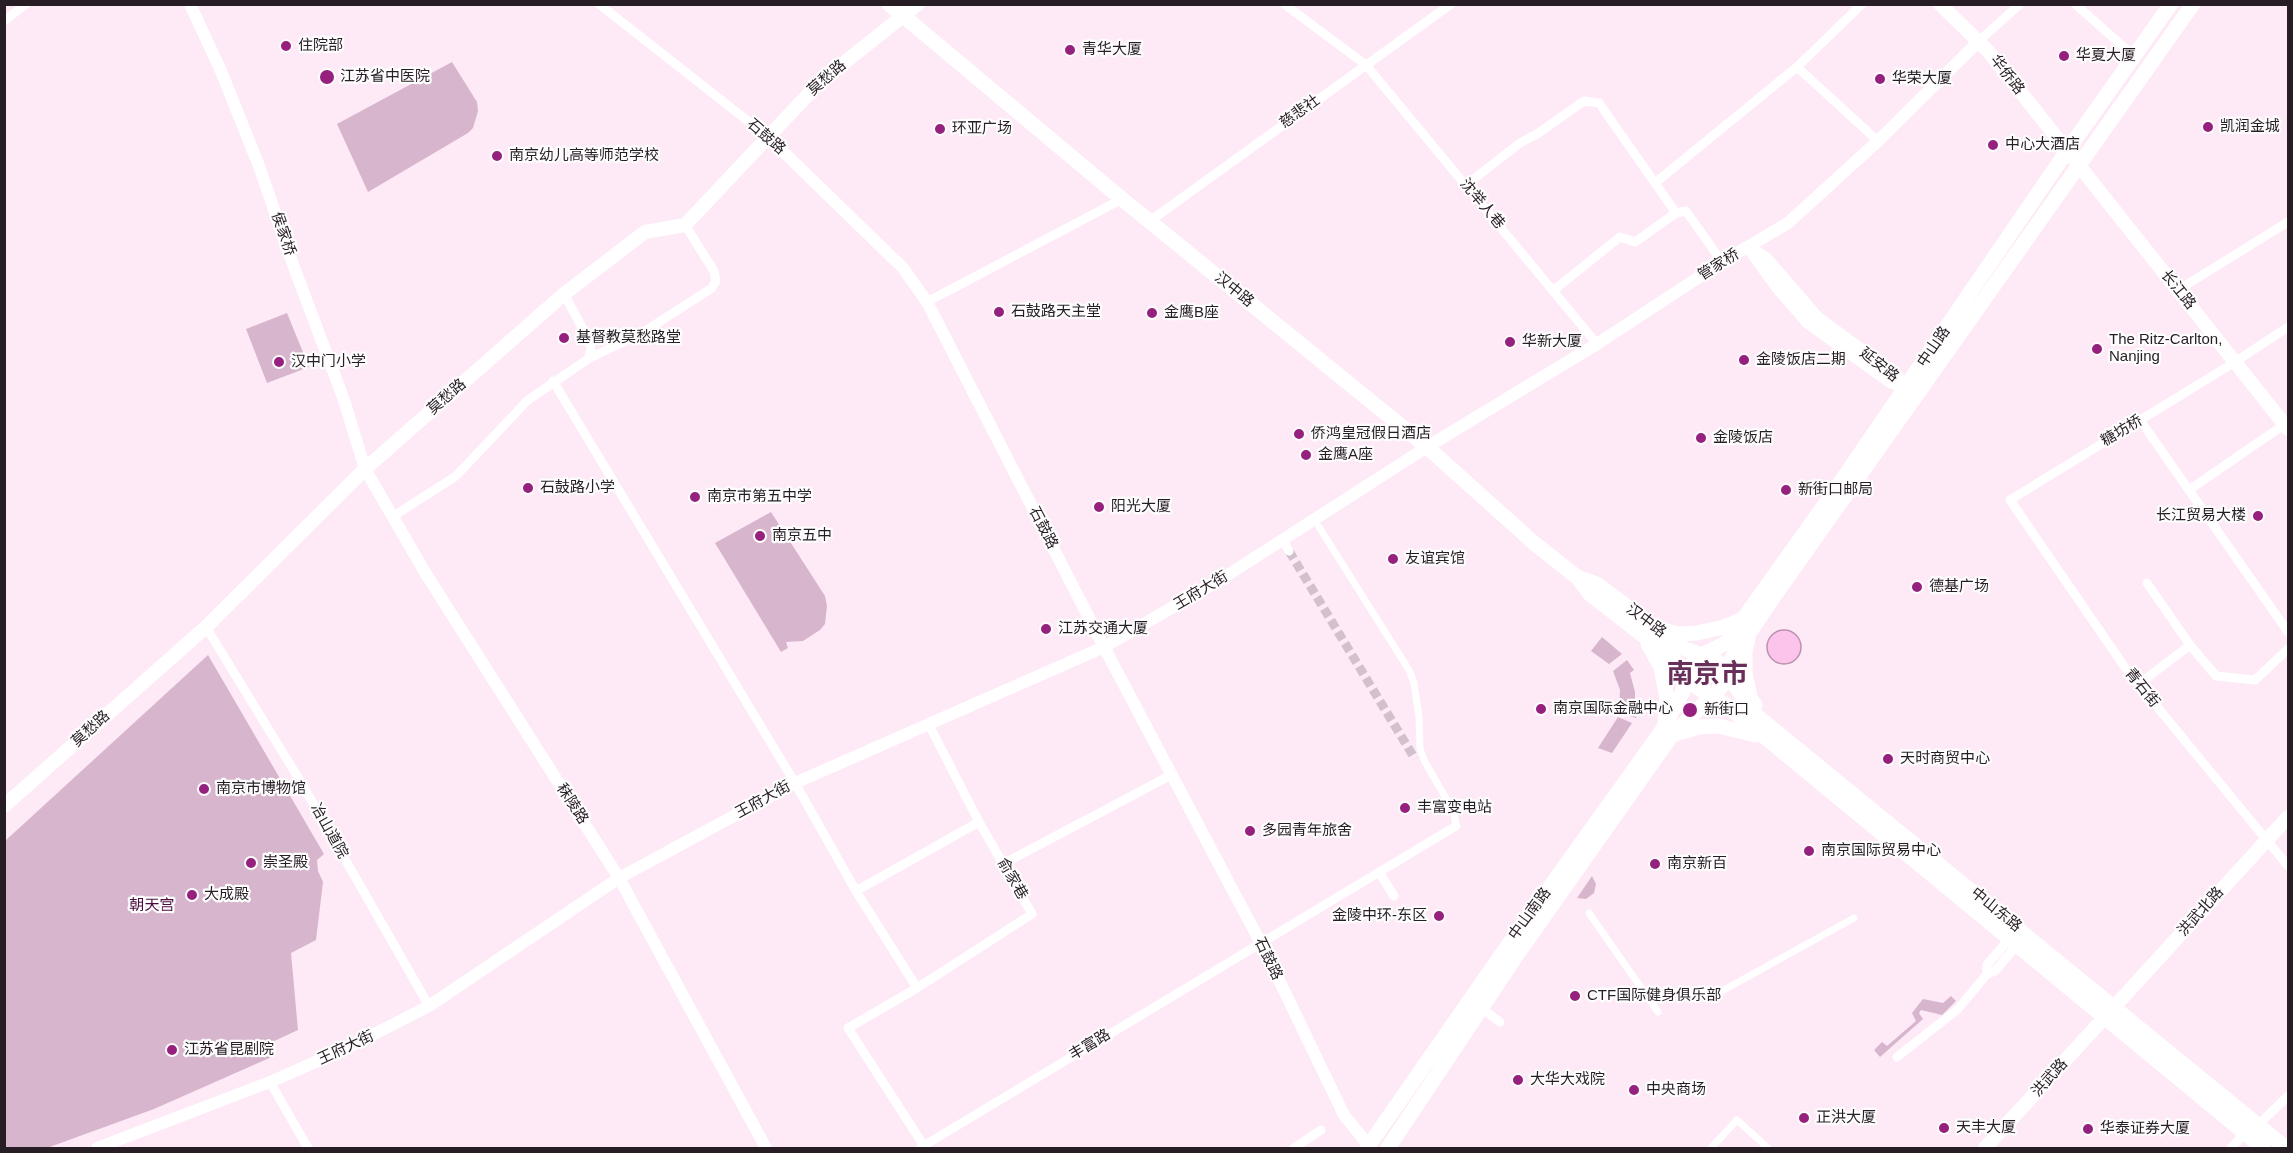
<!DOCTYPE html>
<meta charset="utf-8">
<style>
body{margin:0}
#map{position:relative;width:2293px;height:1153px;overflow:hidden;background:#fee9f7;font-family:Helvetica,sans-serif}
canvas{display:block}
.frame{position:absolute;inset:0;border:6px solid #271d24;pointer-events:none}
</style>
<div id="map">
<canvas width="2293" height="1153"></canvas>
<div class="frame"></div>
</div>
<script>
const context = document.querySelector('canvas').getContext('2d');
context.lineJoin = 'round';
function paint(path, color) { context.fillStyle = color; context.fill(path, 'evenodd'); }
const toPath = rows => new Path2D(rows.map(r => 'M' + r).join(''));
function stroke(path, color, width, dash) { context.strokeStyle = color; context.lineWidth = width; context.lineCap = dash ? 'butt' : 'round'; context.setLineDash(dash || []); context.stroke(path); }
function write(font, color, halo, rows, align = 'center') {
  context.font = font + ' Helvetica,"Noto Sans SC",sans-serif'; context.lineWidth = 4.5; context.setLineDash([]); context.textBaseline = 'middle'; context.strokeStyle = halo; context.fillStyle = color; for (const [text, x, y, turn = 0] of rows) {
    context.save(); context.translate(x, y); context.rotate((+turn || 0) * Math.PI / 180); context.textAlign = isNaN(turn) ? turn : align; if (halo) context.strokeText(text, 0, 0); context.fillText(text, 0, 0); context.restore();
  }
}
paint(toPath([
 [452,62,477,102,478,111,473,128,468,133,368,192,337,124],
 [287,313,309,367,267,383,246,329],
 [771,512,825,596,827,606,825,624,820,630,803,641,786,642,788,648,781,652,715,543],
 [1602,637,1622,654,1609,664,1591,651],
 [208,655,324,854,317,860,318,871,323,882,316,940,291,953,298,1030,270,1043,274,1056,154,1109,47,1148,5,1148,5,841],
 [1627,660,1634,670,1630,673,1635,692,1635,708,1638,710,1636,718,1619,713,1620,690,1613,671],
 [1618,717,1632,723,1612,753,1598,748],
 [1592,876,1596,884,1594,893,1586,899,1577,898],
 [1951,996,1956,1001,1942,1015,1921,1010,1919,1013,1923,1019,1880,1057,1874,1050,1882,1042,1887,1046,1916,1021,1912,1013,1923,999,1943,1003]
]), '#d7b6cd');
const water = toPath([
 '1767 647a17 17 0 1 1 34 0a17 17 0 1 1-34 0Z'
]);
paint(water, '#fcc4ea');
stroke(water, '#bc92af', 1.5);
stroke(toPath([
 [1289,551,1415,759]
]), '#d3c0cd', 9, [9, 4.5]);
stroke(toPath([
 [1319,527,1409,670,1414,683,1419,717,1420,749,1425,762,1454,812,1456,826],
 [1589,913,1658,1012],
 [1722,991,1854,918],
 [1711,1148,1737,1120,1768,1148]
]), '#fff', 7);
stroke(toPath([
 [599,4,767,136],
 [1284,4,1366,65,1597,344],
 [1862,4,1797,67,1878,141],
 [2075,4,2135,57],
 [4,21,26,4],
 [1979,41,2020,4],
 [1655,183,1797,67],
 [1466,185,1520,143,1537,134,1584,101,1599,103,1676,213,1686,211,1722,262],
 [1150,221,1451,4],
 [1554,290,1620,237,1635,242,1676,213],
 [2178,290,2288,222],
 [927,302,1122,199],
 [2288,327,2235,362,2010,500,2126,669,2288,866],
 [588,359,642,333,712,288,716,281,714,271,685,225],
 [553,381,795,783,856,891,917,988],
 [2140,420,2288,632],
 [2189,490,2285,424],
 [392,517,456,476,528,400,588,359,591,350,590,342,564,294],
 [1282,539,1289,551],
 [2147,583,2190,645,2216,676,2255,680,2288,649],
 [206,627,302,784,429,1006],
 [2139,684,2190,645],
 [1003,864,1173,774],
 [1379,872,1394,896],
 [856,891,979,822],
 [1987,974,1987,965,2009,939],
 [1481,1008,1500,1022],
 [1897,1057,1958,1009,1987,974,1995,971,2017,945],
 [270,1082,308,1148],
 [2258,1125,2288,1096],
 [924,1146,848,1028,917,988,1032,914,979,822,928,723],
 [920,1148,1456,826],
 [1294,1148,1321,1130],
 [2231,1148,2245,1133]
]), '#fff', 9);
stroke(toPath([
 [190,4,221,71,259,166,292,262,344,400,365,469,426,574,619,878,766,1148],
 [767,136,903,268,927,302,1104,647,1266,953,1344,1115,1369,1146],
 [1748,247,1776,286,1808,323,1890,382,1906,387],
 [1749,247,1767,259,1817,317,1896,375,1905,386],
 [97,1148,270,1082,345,1049,429,1006,619,878,795,783,1104,647,1223,578,1427,447,1597,344,1722,262,1788,223,1878,141,1979,41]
]), '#fff', 12);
stroke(toPath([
 [1940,4,1988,51,2288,429],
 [4,806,206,627,365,469,564,294,645,232,685,225,820,82,918,4],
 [1985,1148,2288,817]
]), '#fff', 14);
stroke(toPath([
 [889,4,1122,199,1427,447,1534,543,1577,577,1590,594,1671,657,1698,688,1726,705,2263,1148],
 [1577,577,1597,584,1680,647,1717,661,1757,716,2286,1148],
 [1660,629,1678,634,1697,633,1724,627,1741,620],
 [1748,639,1745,651,1745,672,1750,698,1755,705],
 [1648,644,1661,667,1667,699,1665,720],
 [1672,735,1699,727,1718,726,1756,735],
 [1367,1148,1504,951,1663,729,1683,691,1691,665,1702,655,1726,643,1833,493,2067,151,2171,4],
 [1388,1148,1514,959,1672,735,1721,687,1732,658,1775,595,2193,4]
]), '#fff', 15);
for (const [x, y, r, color] of [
 [286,46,6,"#96207d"],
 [1070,50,6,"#96207d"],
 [2064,56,6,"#96207d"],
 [327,77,8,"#96207d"],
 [1880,79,6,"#96207d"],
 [2208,127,6,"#96207d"],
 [940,129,6,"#96207d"],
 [1993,145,6,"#96207d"],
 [497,156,6,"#96207d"],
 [999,312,6,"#96207d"],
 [1152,313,6,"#96207d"],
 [564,338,6,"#96207d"],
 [1510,342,6,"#96207d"],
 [2097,349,6,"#96207d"],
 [1744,360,6,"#96207d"],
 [279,362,6,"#96207d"],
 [1299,434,6,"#96207d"],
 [1701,438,6,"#96207d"],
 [1306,455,6,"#96207d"],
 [528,488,6,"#96207d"],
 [1786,490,6,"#96207d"],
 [695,497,6,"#96207d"],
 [1099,507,6,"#96207d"],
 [2258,516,6,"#96207d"],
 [760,536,6,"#96207d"],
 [1393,559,6,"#96207d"],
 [1917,587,6,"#96207d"],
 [1046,629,6,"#96207d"],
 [1541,709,6,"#96207d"],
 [1690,710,8,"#96207d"],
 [1888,759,6,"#96207d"],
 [204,789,6,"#96207d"],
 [1405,808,6,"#96207d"],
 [1250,831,6,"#96207d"],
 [1809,851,6,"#96207d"],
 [251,863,6,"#96207d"],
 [1655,864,6,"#96207d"],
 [192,895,6,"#96207d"],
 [1439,916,6,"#96207d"],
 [1575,996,6,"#96207d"],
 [172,1050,6,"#96207d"],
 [1518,1080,6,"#96207d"],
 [1634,1090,6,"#96207d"],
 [1804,1118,6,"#96207d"],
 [1944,1128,6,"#96207d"],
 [2088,1129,6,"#96207d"]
]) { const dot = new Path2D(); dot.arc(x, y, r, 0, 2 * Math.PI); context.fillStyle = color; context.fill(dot); stroke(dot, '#fdfdfd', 2); }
write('15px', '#271d24', '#fdfdfd', [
 ["住院部",298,46],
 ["青华大厦",1082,50],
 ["华夏大厦",2076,56],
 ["江苏省中医院",340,77],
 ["华荣大厦",1892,79],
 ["凯润金城",2220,127],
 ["环亚广场",952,129],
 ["中心大酒店",2005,145],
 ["南京幼儿高等师范学校",509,156],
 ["石鼓路天主堂",1011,312],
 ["金鹰B座",1164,313],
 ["基督教莫愁路堂",576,338],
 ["The Ritz-Carlton,",2109,340],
 ["Nanjing",2109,357],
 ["华新大厦",1522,342],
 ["金陵饭店二期",1756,360],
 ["汉中门小学",291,362],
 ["侨鸿皇冠假日酒店",1311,434],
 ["金陵饭店",1713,438],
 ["金鹰A座",1318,455],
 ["石鼓路小学",540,488],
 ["新街口邮局",1798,490],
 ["南京市第五中学",707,497],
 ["阳光大厦",1111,507],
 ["长江贸易大楼",2246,516,"right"],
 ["南京五中",772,536],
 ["友谊宾馆",1405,559],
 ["德基广场",1929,587],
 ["江苏交通大厦",1058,629],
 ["南京国际金融中心",1553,709],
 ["新街口",1704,710],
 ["天时商贸中心",1900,759],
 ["南京市博物馆",216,789],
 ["丰富变电站",1417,808],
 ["多园青年旅舍",1262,831],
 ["南京国际贸易中心",1821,851],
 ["崇圣殿",263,863],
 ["南京新百",1667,864],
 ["大成殿",204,895],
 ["金陵中环-东区",1427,916,"right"],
 ["CTF国际健身俱乐部",1587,996],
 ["江苏省昆剧院",184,1050],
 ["大华大戏院",1530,1080],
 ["中央商场",1646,1090],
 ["正洪大厦",1816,1118],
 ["天丰大厦",1956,1128],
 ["华泰证券大厦",2100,1129]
], 'left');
write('15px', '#271d24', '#fdfdfd', [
 ["华侨路",2007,75,52],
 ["莫愁路",827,78,-41],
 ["慈悲社",1300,112,-36],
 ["石鼓路",766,137,41],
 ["沈举人巷",1482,204,50],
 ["侯家桥",283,234,71],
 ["管家桥",1719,265,-32],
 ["汉中路",1234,290,39],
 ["长江路",2178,290,51],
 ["中山路",1934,347,-56],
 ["延安路",1879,365,38],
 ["莫愁路",447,397,-41],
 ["糖坊桥",2122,431,-31],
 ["石鼓路",1043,528,63],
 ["王府大街",1201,591,-31],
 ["汉中路",1646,621,37],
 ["青石街",2142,688,51],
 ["莫愁路",91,729,-42],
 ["王府大街",763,800,-29],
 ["秣陵路",572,804,57],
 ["冶山道院",329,831,61],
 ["俞家巷",1012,879,60],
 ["中山东路",1996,910,39],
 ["洪武北路",2201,912,-48],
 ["中山南路",1530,914,-54],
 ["石鼓路",1268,959,64],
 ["丰富路",1090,1045,-31],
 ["王府大街",346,1048,-25],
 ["洪武路",2050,1078,-48]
]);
write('15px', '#4b0b3d', '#fdfdfd', [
 ["朝天宫",152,906]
]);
write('bold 27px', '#682f5a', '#fdfdfd', [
 ["南京市",1707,676]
]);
</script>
